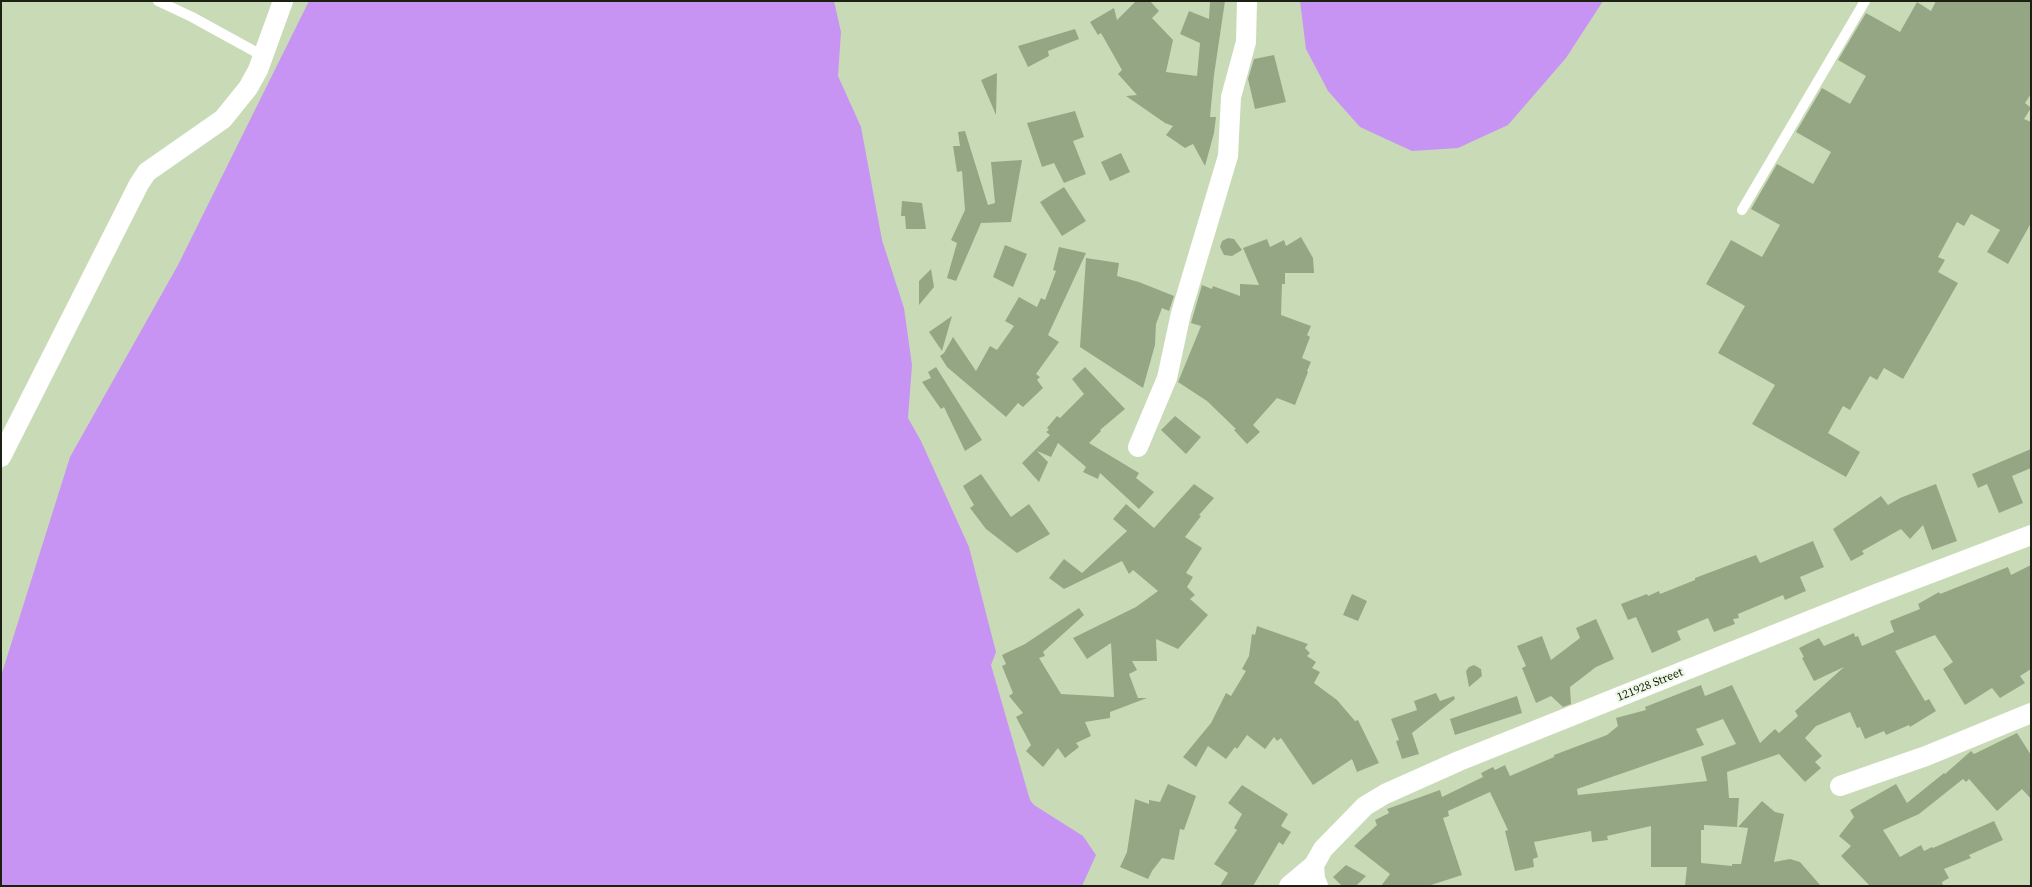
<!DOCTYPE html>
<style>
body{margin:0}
#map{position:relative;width:2032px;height:887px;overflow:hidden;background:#c9dbb6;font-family:"Source Serif 4",serif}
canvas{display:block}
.frame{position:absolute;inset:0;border:2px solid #1a2113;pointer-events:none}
</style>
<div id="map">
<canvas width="2032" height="887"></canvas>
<div class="frame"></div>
</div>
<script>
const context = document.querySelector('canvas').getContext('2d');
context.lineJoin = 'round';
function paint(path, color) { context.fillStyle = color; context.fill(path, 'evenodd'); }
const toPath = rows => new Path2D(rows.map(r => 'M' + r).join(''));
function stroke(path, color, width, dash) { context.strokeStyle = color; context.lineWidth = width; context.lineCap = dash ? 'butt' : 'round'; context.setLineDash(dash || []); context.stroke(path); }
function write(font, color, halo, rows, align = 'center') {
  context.font = font + ' "Source Serif 4",serif'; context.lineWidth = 4.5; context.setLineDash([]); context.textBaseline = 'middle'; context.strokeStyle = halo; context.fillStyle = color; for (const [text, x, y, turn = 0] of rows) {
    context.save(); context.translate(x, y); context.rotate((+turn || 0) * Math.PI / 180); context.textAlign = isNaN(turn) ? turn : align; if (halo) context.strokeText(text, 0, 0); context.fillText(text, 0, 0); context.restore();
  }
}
paint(toPath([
 [309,1,834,1,841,32,838,76,861,127,882,240,904,308,912,365,908,418,921,441,969,547,996,652,991,665,1030,800,1034,805,1083,836,1096,855,1082,886,1,886,1,676,70,457,178,265],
 [1300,1,1603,1,1566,58,1508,125,1458,148,1412,151,1360,127,1328,91,1306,49]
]), '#c894f3');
paint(toPath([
 [1136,1,1150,1,1159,11,1152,18,1173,40,1166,72,1197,76,1200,43,1180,34,1189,11,1209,19,1210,1,1225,1,1214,75,1210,117,1216,117,1214,133,1205,166,1193,144,1185,148,1166,135,1173,126,1165,123,1126,96,1137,95,1118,74,1122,70,1101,33,1098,35,1090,22,1114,8,1117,20],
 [1936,1,2031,1,2031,94,2025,103,2031,108,2024,119,2031,122,2031,223,2008,264,1987,252,2000,230,1971,214,1964,226,1957,222,1938,257,1945,260,1938,272,1958,283,1903,379,1884,368,1877,380,1870,376,1850,410,1843,406,1828,433,1860,452,1846,477,1752,424,1775,385,1718,353,1745,306,1706,284,1731,240,1762,257,1780,225,1751,209,1777,164,1813,184,1831,152,1796,132,1822,88,1850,104,1866,76,1838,60,1866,13,1900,32,1917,2,1931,11],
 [1075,29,1079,39,1048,51,1049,56,1028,67,1018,46],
 [1274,55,1286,102,1255,109,1248,79,1254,59],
 [997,73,996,115,981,80],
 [1075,111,1084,137,1073,141,1086,174,1064,183,1054,163,1042,167,1027,123],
 [965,131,988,205,995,203,991,162,1022,160,1011,222,981,223,956,281,947,278,957,243,951,240,965,210,962,171,957,172,953,146,960,146,958,132],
 [1121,153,1130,172,1110,181,1101,162],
 [1064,187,1086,221,1062,236,1040,202],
 [902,201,922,203,926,229,906,229,905,216,901,216],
 [1301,237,1313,258,1314,273,1285,273,1285,284,1282,284,1281,315,1311,326,1307,335,1310,337,1302,358,1311,362,1307,371,1308,372,1295,405,1277,398,1253,425,1260,432,1247,444,1234,430,1236,429,1207,401,1178,382,1201,326,1191,323,1193,316,1202,285,1212,289,1213,286,1240,296,1240,284,1259,285,1243,248,1267,239,1270,247,1284,240,1286,246],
 [1228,238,1234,239,1242,250,1232,256,1224,255,1220,247,1222,241],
 [1005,245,1027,254,1013,287,993,277],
 [1059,247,1086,253,1048,335,1059,342,1036,374,1040,377,1037,380,1043,388,1023,407,1018,403,1006,417,947,367,940,356,944,353,953,337,976,371,990,346,997,350,1014,326,1005,321,1019,297,1037,307,1041,298,1045,300,1056,271,1053,270],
 [1086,258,1119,263,1117,276,1139,282,1174,296,1169,311,1162,308,1156,324,1155,345,1143,388,1080,347],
 [931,269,934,287,919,305,919,281],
 [952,316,942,351,929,332],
 [936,367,982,440,965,451,944,407,941,409,922,382,931,378,928,372],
 [1085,367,1125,409,1100,430,1101,431,1089,443,1139,473,1136,478,1154,492,1139,509,1100,473,1098,479,1083,472,1086,467,1058,443,1051,457,1037,451,1048,462,1039,482,1022,463,1050,435,1046,432,1049,430,1047,428,1057,416,1060,418,1084,394,1072,379],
 [1175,416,1201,437,1186,454,1161,430],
 [2031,449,2031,468,2012,476,2023,503,1999,513,1987,484,1978,488,1972,474],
 [981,474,1011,517,1029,504,1050,534,1017,553,986,529,970,508,974,505,963,486],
 [1194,484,1214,498,1199,515,1201,516,1185,537,1202,548,1186,573,1193,577,1187,587,1195,595,1190,599,1208,615,1178,649,1156,639,1157,661,1132,661,1137,670,1129,674,1138,698,1147,698,1110,712,1110,718,1085,722,1091,736,1076,743,1079,747,1065,758,1058,748,1043,767,1026,751,1031,745,1016,717,1023,713,1009,696,1013,693,1002,666,1006,664,1002,655,1025,644,1079,608,1084,615,1043,652,1045,656,1039,658,1061,694,1114,697,1111,643,1087,659,1073,638,1136,607,1158,591,1133,570,1129,574,1122,561,1064,589,1049,578,1064,559,1082,573,1127,531,1113,519,1126,504,1154,528],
 [1936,484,1957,541,1932,550,1923,525,1910,539,1901,529,1862,551,1864,554,1851,561,1833,529,1881,496,1888,505,1900,498],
 [1813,541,1824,567,1800,577,1806,591,1785,600,1783,595,1738,614,1739,618,1733,619,1735,624,1714,632,1708,618,1677,631,1681,640,1652,653,1636,617,1628,620,1621,604,1647,594,1648,596,1659,591,1660,594,1695,580,1695,578,1756,555,1760,563],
 [2031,565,2031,669,2020,676,2025,683,2000,698,1992,688,1965,705,1943,669,1953,662,1935,635,1895,651,1925,701,1929,699,1936,711,1910,727,1909,725,1886,735,1884,731,1865,739,1860,727,1857,728,1850,712,1816,726,1805,738,1822,756,1815,762,1821,768,1805,782,1779,754,1727,772,1729,798,1739,798,1737,827,1704,825,1704,830,1701,830,1701,863,1732,866,1732,864,1741,864,1748,828,1738,827,1762,801,1775,812,1784,814,1774,862,1790,859,1800,862,1821,886,1685,886,1687,867,1651,867,1651,826,1607,836,1608,840,1592,842,1591,831,1534,842,1538,857,1533,859,1534,867,1515,871,1505,831,1508,830,1490,792,1448,811,1449,816,1443,818,1462,875,1428,886,1381,886,1390,874,1354,846,1377,825,1375,820,1389,813,1387,809,1440,790,1442,797,1483,777,1481,773,1493,767,1495,770,1505,765,1510,776,1554,757,1554,755,1607,735,1618,726,1616,718,1646,710,1645,707,1701,685,1705,696,1732,685,1760,743,1775,729,1779,733,1798,716,1795,711,1844,667,1814,681,1802,658,1804,657,1799,648,1819,638,1824,646,1854,633,1855,637,1858,636,1862,646,1894,632,1890,621,1920,609,1918,604,1939,592,1940,594,2008,567,2011,575],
 [1723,719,1736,744,1701,757,1707,781,1578,795,1577,789,1704,745,1696,729],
 [1352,594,1367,601,1358,621,1343,615],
 [1596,619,1614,659,1596,667,1570,687,1571,704,1563,707,1551,696,1536,703,1522,668,1526,666,1517,646,1542,636,1551,660,1580,638,1576,628],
 [1257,626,1308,644,1305,648,1310,653,1307,656,1316,662,1312,668,1320,672,1314,683,1337,700,1355,721,1358,720,1379,763,1357,772,1352,759,1313,785,1281,738,1277,741,1274,737,1265,749,1247,735,1237,749,1235,747,1226,759,1208,746,1196,767,1183,757,1211,723,1226,693,1231,696,1246,671,1242,669,1249,656,1252,634,1255,635],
 [1474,665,1481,669,1482,676,1469,687,1466,671,1469,667],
 [1436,693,1440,701,1454,696,1455,699,1412,733,1419,754,1402,759,1396,741,1399,740,1391,719,1417,710,1414,701],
 [1517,696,1522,713,1455,735,1450,719],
 [2017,733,2031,755,2031,799,2022,789,1997,811,1969,779,1966,782,1963,779,1919,814,1883,830,1900,857,1921,845,1924,851,1932,847,1933,848,1994,821,2003,840,1969,855,1971,858,1944,869,1949,878,1942,882,1943,886,1870,886,1841,856,1851,846,1839,836,1854,817,1850,810,1896,784,1907,803,1944,773,1945,774,1971,751,1974,754],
 [1168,784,1196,796,1184,830,1180,829,1174,860,1162,858,1152,871,1148,879,1120,867,1127,852,1135,799,1149,804,1149,800,1160,802],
 [1242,785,1288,814,1281,826,1291,832,1283,845,1279,842,1253,886,1220,886,1228,873,1214,864,1237,830,1234,828,1242,814,1228,803],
 [1346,865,1366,876,1356,886,1342,886,1333,877]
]), '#95a684');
stroke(toPath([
 [158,1,192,17,263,56],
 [1742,210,1865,1]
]), '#fff', 10);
stroke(toPath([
 [1138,447,1167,378,1181,313,1228,156,1231,97,1246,42,1247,1],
 [1,457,139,184,147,172,223,119,248,88,258,70,283,1],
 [1840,786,1926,756,2031,713],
 [1289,886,1314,865],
 [1318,886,1315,879,1314,865,1323,849,1365,806,1385,794,1459,761,1876,594,2031,535]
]), '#fff', 20);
write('12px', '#1a2113', '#eff8e6', [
 ["121928 Street",1650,685,-22]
]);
</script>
